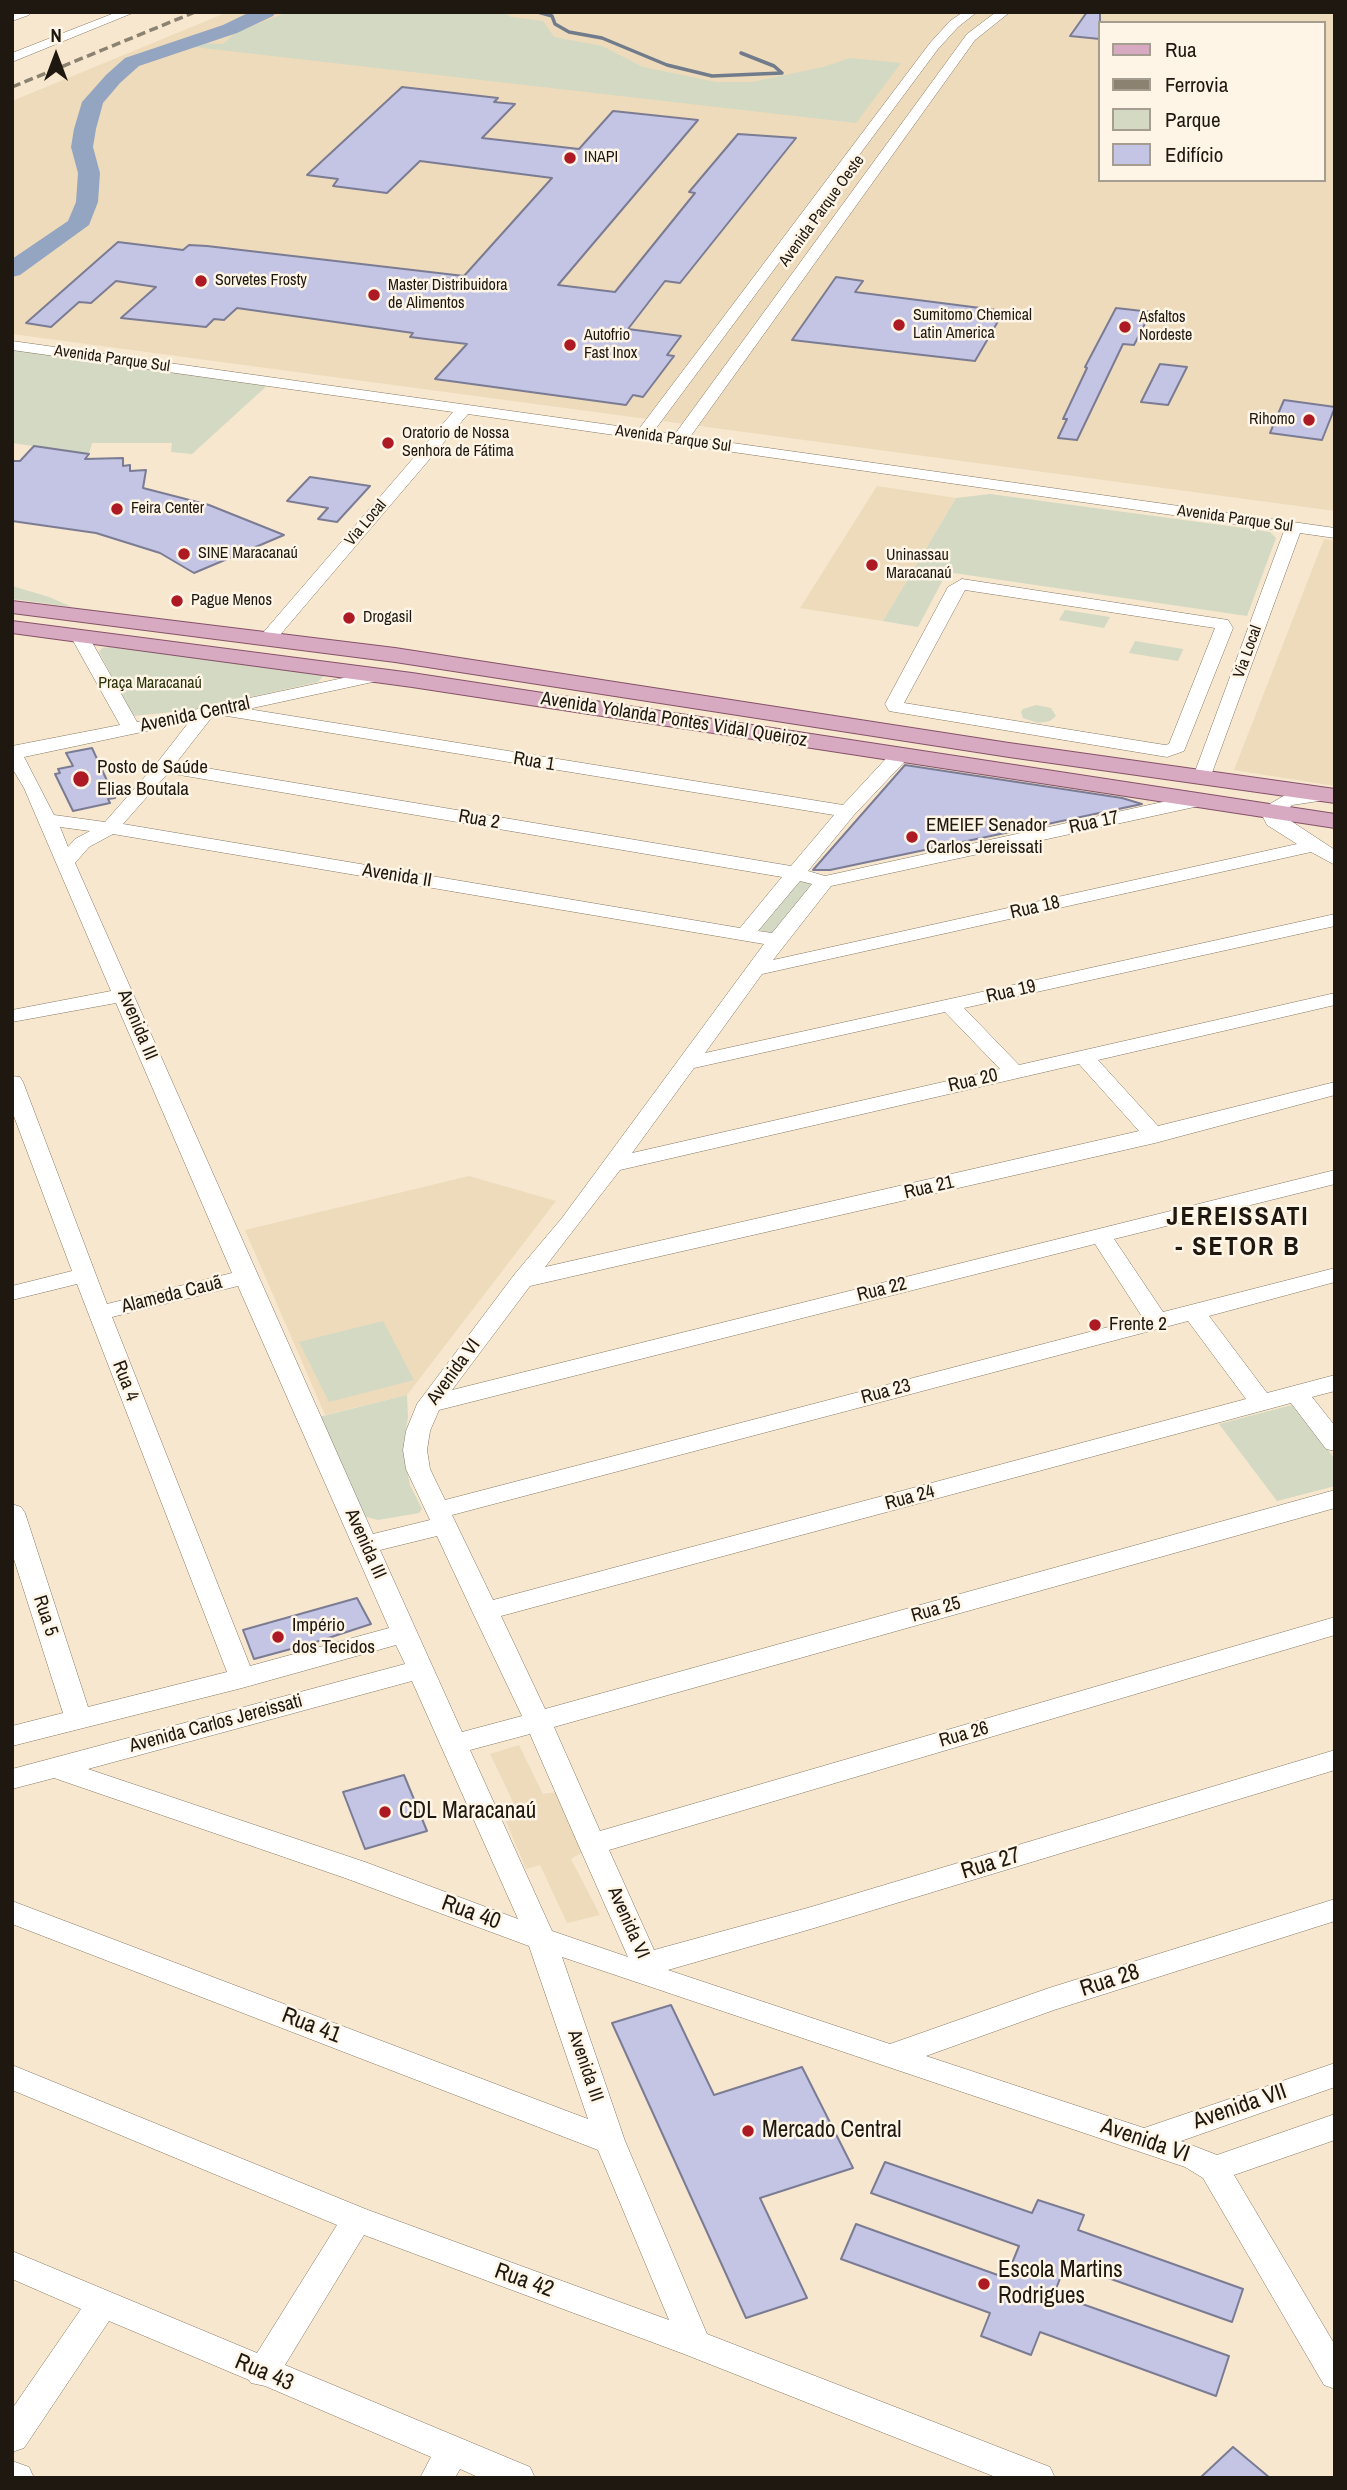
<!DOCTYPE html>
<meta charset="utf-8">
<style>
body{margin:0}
#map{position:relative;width:1347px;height:2490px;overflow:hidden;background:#f6e7ce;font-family:"Archivo Narrow",sans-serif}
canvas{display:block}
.frame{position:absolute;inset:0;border:14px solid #1e1810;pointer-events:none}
.legend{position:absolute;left:1098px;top:21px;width:228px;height:161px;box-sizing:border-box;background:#fef5e6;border:2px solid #a49d90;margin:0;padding:9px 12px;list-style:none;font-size:21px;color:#1e1810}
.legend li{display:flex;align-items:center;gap:14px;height:35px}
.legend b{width:35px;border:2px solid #a49d90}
.north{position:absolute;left:21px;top:21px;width:70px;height:70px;-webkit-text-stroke:5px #fef5e6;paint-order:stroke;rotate:0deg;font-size:19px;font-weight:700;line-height:28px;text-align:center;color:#1e1810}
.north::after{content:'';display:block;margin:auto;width:24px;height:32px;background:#1e1810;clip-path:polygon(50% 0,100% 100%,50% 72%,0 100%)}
</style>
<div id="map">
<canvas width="1347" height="2490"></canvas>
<div class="frame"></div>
<ul class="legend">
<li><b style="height:9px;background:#d7aac1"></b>Rua</li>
<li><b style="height:9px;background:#8c8271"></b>Ferrovia</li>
<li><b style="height:19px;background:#d3d9c3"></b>Parque</li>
<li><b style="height:19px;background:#c4c5e4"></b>Edifício</li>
</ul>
<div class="north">N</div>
</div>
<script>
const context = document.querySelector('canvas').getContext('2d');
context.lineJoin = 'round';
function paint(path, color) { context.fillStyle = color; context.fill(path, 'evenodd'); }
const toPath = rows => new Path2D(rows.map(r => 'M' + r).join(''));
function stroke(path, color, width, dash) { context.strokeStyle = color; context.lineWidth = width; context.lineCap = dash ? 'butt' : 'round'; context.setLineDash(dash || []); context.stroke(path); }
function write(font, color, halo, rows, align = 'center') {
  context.font = font + ' "Archivo Narrow",sans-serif'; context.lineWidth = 5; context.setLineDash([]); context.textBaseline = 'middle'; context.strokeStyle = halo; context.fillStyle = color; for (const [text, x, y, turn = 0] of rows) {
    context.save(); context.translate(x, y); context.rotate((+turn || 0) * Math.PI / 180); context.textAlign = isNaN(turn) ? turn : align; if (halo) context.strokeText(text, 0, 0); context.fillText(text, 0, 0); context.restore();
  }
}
paint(toPath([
 [228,12,1335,12,1335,511,12,334,12,101],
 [1100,23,1324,23,1324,180,1100,180],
 [877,486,956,498,883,621,800,608],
 [1324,539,1335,541,1335,786,1234,770],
 [469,1176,556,1201,407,1395,325,1415,245,1230],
 [519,1745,543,1794,557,1792,584,1851,571,1859,600,1915,567,1923,540,1865,526,1869,500,1807,514,1804,490,1754]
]), '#eedbbb');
paint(toPath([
 [288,12,504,12,511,17,543,21,554,37,602,46,643,67,716,82,752,82,823,67,850,58,901,63,856,123,194,47,198,43,223,44,235,33],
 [12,347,270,383,192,454,171,452,172,443,92,443,89,454,12,443],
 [990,494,1251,529,1270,532,1276,538,1247,616,947,572,918,627,883,621,956,498],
 [12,586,49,597,72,607,12,599],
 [1065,610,1110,617,1104,628,1059,620],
 [1135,641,1183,649,1183,650,1178,661,1129,653],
 [110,647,318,673,324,675,318,682,191,710,133,716,99,652,102,648],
 [1036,705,1051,708,1056,716,1050,721,1038,723,1023,718,1021,712,1023,709],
 [801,878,816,884,777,934,754,929],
 [383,1321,414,1380,329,1402,299,1342],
 [407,1395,408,1417,403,1446,405,1460,410,1485,422,1509,419,1513,378,1520,363,1516,319,1417],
 [1292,1405,1335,1459,1335,1486,1277,1501,1219,1424]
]), '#d3d9c3');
stroke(toPath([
 [538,12,552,16,555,24,569,32,602,38,667,65,712,76,782,73,774,66,741,53]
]), '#707b8b', 3.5);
paint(toPath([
 [250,12,276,12,273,16,237,33,139,66,120,83,103,103,96,129,93,147,100,173,98,202,89,225,20,275,12,277,12,259,68,221,76,202,78,173,71,147,74,129,82,102,106,75,125,58,223,25,250,12]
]), '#93a5c0');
const building = toPath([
 [1087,12,1100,12,1100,39,1070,36,1087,12],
 [402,87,498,98,494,102,515,104,482,138,579,149,613,111,698,120,558,285,615,292,695,193,689,192,738,134,796,138,680,283,665,281,628,329,681,336,667,355,674,356,643,397,633,395,626,405,435,379,467,344,410,337,413,333,237,308,224,320,214,319,206,327,121,318,156,287,116,281,91,303,79,302,51,327,26,323,118,242,183,250,189,245,207,246,464,276,552,178,420,161,387,193,333,186,338,179,307,175,402,87],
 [836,277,863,281,855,292,1004,311,975,361,792,340,836,277],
 [1116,308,1151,312,1134,345,1123,344,1077,440,1058,438,1067,419,1063,419,1087,368,1085,367,1116,308],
 [1160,364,1187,367,1168,405,1141,402,1160,364],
 [1284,400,1335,407,1322,440,1270,433,1284,400],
 [34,446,89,454,85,459,123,458,123,466,130,465,130,471,146,470,143,488,209,505,284,535,194,573,160,553,96,533,12,521,12,461,20,461,34,446],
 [310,477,370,486,337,522,318,519,328,508,287,501,310,477],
 [92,748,115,798,108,799,110,803,73,811,55,774,60,773,58,769,73,766,66,753,92,748],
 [905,765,1122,798,1142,804,830,870,813,870,905,765],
 [357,1598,371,1624,313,1643,254,1659,243,1630,357,1598],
 [404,1775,427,1831,365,1849,343,1792,404,1775],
 [671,2005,714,2095,802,2067,853,2168,760,2198,807,2298,746,2318,612,2023,671,2005],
 [885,2162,1032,2213,1038,2200,1084,2215,1078,2230,1243,2289,1232,2322,1066,2263,1054,2294,1229,2356,1216,2396,1040,2332,1031,2355,981,2336,990,2313,841,2259,856,2224,1006,2278,1019,2246,871,2193,885,2162],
 [1233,2447,1270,2478,1200,2478,1233,2447]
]);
paint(building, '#c4c5e4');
stroke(building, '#7b7c94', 2);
const minor = toPath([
 [31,12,29,15,12,21,12,13,31,12],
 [117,12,135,12,12,62,12,53,117,12],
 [963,12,977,12,958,27,938,49,654,431,675,434,967,34,996,12,1010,12,975,40,690,437,1335,528,1335,538,1300,533,1209,781,1202,783,1193,777,1284,531,468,414,274,642,268,643,259,638,262,634,453,412,12,350,12,341,639,429,930,43,950,21,963,12],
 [962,579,1228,620,1233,628,1184,751,1167,757,889,711,885,704,948,587,962,579],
 [965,590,1215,628,1169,744,1165,745,904,703,965,590],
 [80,632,89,637,137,722,376,671,385,676,382,680,248,709,843,805,893,751,907,751,909,755,907,759,854,815,808,871,825,876,1199,794,1208,800,1199,806,831,886,773,960,1297,844,1267,825,1262,815,1268,805,1287,794,1325,789,1332,791,1334,795,1332,799,1292,805,1282,815,1335,850,1335,865,1311,852,762,974,705,1053,1335,914,1335,926,964,1008,1019,1065,1335,993,1335,1005,1098,1060,1158,1126,1335,1082,1335,1095,1155,1143,530,1286,452,1390,1335,1170,1335,1184,1114,1239,1163,1312,1335,1268,1335,1282,1209,1316,1267,1393,1335,1375,1335,1391,1312,1397,1335,1426,1335,1451,1326,1449,1291,1403,501,1616,545,1709,1335,1490,1335,1508,554,1727,600,1831,1335,1617,1335,1635,609,1850,654,1950,811,1907,1335,1750,1335,1770,811,1929,668,1970,890,2044,1049,1988,1335,1899,1335,1921,1054,2010,926,2056,1144,2128,1335,2063,1335,2087,1181,2141,1217,2155,1335,2114,1335,2140,1234,2175,1335,2345,1335,2389,1324,2385,1203,2178,1185,2167,562,1957,625,2141,707,2334,1050,2467,1055,2478,998,2478,684,2354,364,2235,285,2365,530,2467,535,2478,480,2478,460,2469,455,2478,420,2478,431,2457,265,2386,251,2383,249,2380,109,2321,24,2448,12,2452,12,2409,81,2309,12,2279,12,2251,257,2353,337,2225,12,2090,12,2065,368,2210,669,2320,598,2150,12,1924,12,1901,588,2119,529,1946,345,1878,54,1778,12,1789,12,1769,405,1664,396,1645,242,1688,12,1746,12,1726,63,1713,12,1553,12,1504,21,1507,25,1513,88,1707,227,1672,77,1284,12,1300,12,1286,72,1271,12,1111,12,1076,20,1077,23,1082,107,1304,232,1273,116,1003,12,1022,12,1010,111,991,24,788,12,768,12,746,120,725,71,637,80,632],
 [219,715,221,715,834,815,791,866,176,763,212,717,219,715],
 [189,722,157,763,105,822,54,815,24,757,189,722],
 [168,773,782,877,740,928,123,824,168,773],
 [60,827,90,831,75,839,68,847,60,827],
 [113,834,764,944,562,1218,514,1275,417,1404,406,1431,403,1450,406,1469,430,1520,373,1534,75,863,89,847,113,834],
 [800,881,812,884,772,933,758,931,800,881],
 [945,1012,1000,1069,632,1153,694,1068,945,1012],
 [1079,1064,1139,1131,545,1267,620,1170,1079,1064],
 [1095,1244,1143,1318,445,1500,430,1469,427,1450,430,1431,439,1410,1095,1244],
 [238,1286,389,1628,250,1666,112,1317,238,1286],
 [1188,1321,1246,1399,493,1600,452,1515,1188,1321],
 [437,1536,472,1611,522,1716,462,1732,380,1550,437,1536],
 [412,1681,518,1919,365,1862,88,1769,412,1681],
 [530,1734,578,1844,628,1957,552,1931,470,1750,530,1734],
 [12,2461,29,2467,34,2478,12,2478,12,2461]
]);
const major = toPath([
 [12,601,395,648,1009,743,1335,789,1335,803,1009,757,395,662,12,613,12,601],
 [12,621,412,673,1335,814,1335,828,412,687,12,633,12,621]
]);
stroke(minor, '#867862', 1);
stroke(major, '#855268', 2);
paint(minor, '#fff');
paint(major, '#d7aac1');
stroke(toPath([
 [12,87,195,12]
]), '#8c8271', 3.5, [9, 4.5]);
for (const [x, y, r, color] of [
 [570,158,7,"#ad1a24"],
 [201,281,7,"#ad1a24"],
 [374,295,7,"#ad1a24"],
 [899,325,7,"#ad1a24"],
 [1125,327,7,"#ad1a24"],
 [570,345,7,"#ad1a24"],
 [1309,420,7,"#ad1a24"],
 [388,443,7,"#ad1a24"],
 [117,509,7,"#ad1a24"],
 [184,554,7,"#ad1a24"],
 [872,565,7,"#ad1a24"],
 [177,601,7,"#ad1a24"],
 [349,618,7,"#ad1a24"],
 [81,779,9,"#ad1a24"],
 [912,837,7,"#ad1a24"],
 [1095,1325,7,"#ad1a24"],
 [278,1637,7,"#ad1a24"],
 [385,1812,7,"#ad1a24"],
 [748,2131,7,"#ad1a24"],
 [984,2284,7,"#ad1a24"]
]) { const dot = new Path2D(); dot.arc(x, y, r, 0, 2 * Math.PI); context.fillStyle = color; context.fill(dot); stroke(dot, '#fef5e6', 2.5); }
write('16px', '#1e1810', '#fef5e6', [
 ["INAPI",584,158],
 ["Sorvetes Frosty",215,281],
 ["Master Distribuidora",388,286],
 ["de Alimentos",388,304],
 ["Sumitomo Chemical",913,316],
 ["Latin America",913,334],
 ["Asfaltos",1139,318],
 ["Nordeste",1139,336],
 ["Autofrio",584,336],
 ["Fast Inox",584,354],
 ["Rihomo",1295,420,"right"],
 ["Oratorio de Nossa",402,434],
 ["Senhora de Fátima",402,452],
 ["Feira Center",131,509],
 ["SINE Maracanaú",198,554],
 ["Uninassau",886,556],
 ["Maracanaú",886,574],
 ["Pague Menos",191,601],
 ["Drogasil",363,618]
], 'left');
write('16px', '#1e1810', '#fef5e6', [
 ["Avenida Parque Oeste",822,211,-54],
 ["Avenida Parque Sul",112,359,8],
 ["Avenida Parque Sul",673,439,8],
 ["Avenida Parque Sul",1235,519,8],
 ["Via Local",366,523,-50],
 ["Via Local",1248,652,-70]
]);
write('16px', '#29310a', '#fef5e6', [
 ["Praça Maracanaú",150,684]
]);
write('19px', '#1e1810', '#fef5e6', [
 ["Avenida Central",195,715,-12],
 ["Avenida Yolanda Pontes Vidal Queiroz",674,720,9],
 ["Rua 1",534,762,9],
 ["Rua 2",479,820,10],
 ["Rua 17",1094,823,-12],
 ["Avenida II",397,876,9],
 ["Rua 18",1035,908,-13],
 ["Rua 19",1011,992,-13],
 ["Avenida III",137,1025,67],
 ["Rua 20",973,1081,-13],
 ["Rua 21",929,1188,-13],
 ["Rua 22",882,1290,-14],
 ["Alameda Cauã",172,1295,-14],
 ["Avenida VI",454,1372,-54],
 ["Rua 4",125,1381,69],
 ["Rua 23",886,1392,-15],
 ["Rua 24",910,1498,-15],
 ["Avenida III",365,1544,66],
 ["Rua 25",936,1610,-16],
 ["Rua 5",45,1616,72],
 ["Avenida Carlos Jereissati",216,1724,-15],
 ["Rua 26",964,1735,-16],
 ["Avenida VI",628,1923,66],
 ["Avenida III",585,2066,71]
]);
write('19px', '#1e1810', '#fef5e6', [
 ["Posto de Saúde",97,768],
 ["Elias Boutala",97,790],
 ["EMEIEF Senador",926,826],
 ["Carlos Jereissati",926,848],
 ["Frente 2",1109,1325],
 ["Império",292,1626],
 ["dos Tecidos",292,1648]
], 'left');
write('23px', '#1e1810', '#fef5e6', [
 ["CDL Maracanaú",399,1812],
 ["Mercado Central",762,2131],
 ["Escola Martins",998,2271],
 ["Rodrigues",998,2297]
], 'left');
write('23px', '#1e1810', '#fef5e6', [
 ["Rua 27",991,1864,-17],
 ["Rua 40",471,1913,20],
 ["Rua 28",1110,1981,-18],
 ["Rua 41",311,2026,21],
 ["Avenida VII",1240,2107,-19],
 ["Avenida VI",1145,2141,19],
 ["Rua 42",524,2281,20],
 ["Rua 43",264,2373,23]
]);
context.letterSpacing = '2px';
write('bold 26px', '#1e1810', '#fef5e6', [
 ["JEREISSATI",1238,1218],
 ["- SETOR B",1238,1248]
]);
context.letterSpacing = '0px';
</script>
